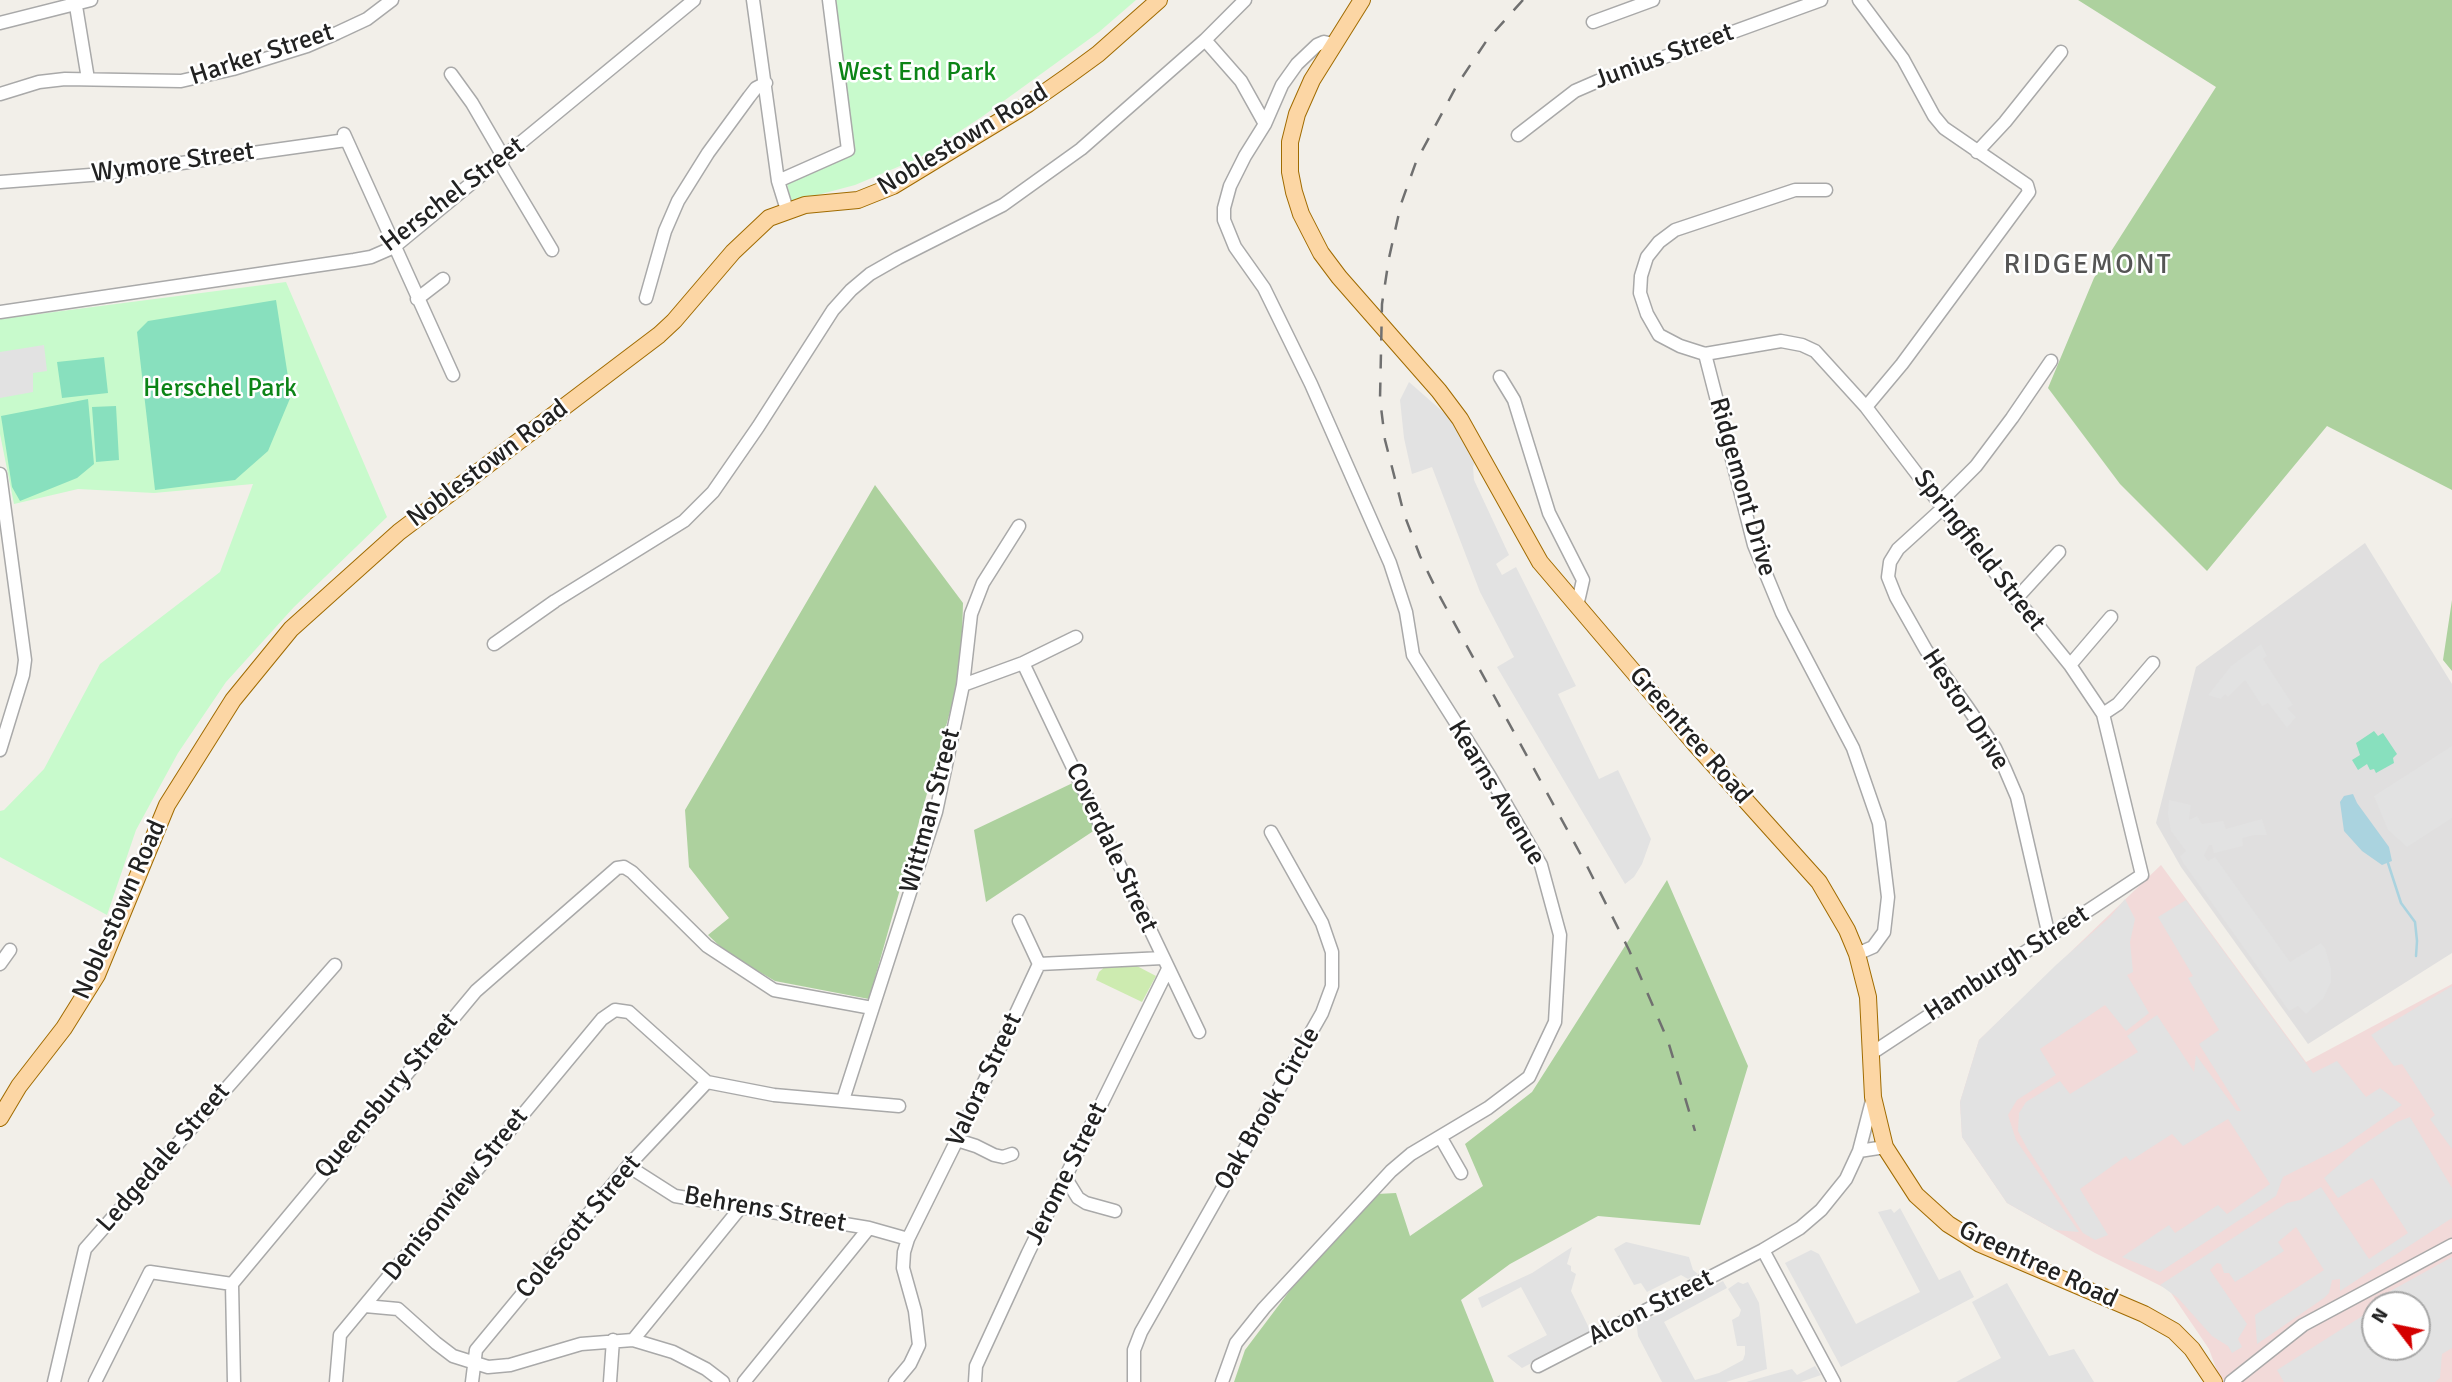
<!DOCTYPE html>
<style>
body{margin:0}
#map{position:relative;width:2452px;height:1382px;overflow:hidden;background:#f2efe9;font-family:Signika,sans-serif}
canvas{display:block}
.north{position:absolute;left:2361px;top:1291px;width:70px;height:70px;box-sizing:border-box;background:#fff;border:2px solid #a7a7a7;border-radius:50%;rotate:302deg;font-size:19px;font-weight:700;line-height:28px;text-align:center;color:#222}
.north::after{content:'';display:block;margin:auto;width:24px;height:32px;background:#d40000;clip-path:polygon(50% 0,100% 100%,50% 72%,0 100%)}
</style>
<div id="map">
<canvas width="2452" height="1382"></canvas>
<div class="north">N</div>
</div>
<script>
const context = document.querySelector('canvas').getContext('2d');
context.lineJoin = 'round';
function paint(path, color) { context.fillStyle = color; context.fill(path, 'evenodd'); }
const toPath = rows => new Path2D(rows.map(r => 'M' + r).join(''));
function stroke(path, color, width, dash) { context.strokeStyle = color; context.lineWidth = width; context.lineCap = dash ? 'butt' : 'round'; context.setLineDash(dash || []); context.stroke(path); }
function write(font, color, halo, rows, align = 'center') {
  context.font = font + ' Signika,sans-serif'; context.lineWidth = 5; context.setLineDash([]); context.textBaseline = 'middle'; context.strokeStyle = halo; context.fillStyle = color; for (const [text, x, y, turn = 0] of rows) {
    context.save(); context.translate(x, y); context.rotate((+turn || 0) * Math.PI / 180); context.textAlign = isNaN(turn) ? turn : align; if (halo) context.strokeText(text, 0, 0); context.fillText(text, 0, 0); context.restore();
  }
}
paint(toPath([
 [2365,543,2452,684,2452,953,2308,1044,2181,867,2156,823,2196,667]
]), '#e0dfdf');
paint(toPath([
 [2161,865,2306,1062,2452,984,2452,1382,2221,1382,2209,1349,2169,1290,2095,1253,2007,1203,1962,1137,1960,1102,1979,1040],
 [2375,1305,2417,1305,2417,1347,2375,1347]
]), '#f2dad9');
paint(toPath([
 [1107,965,1135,965,1156,976,1142,1002,1096,980,1099,972]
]), '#cdebb0');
paint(toPath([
 [2078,0,2452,0,2452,490,2327,426,2207,571,2120,484,2048,388,2094,278,2216,87],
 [875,485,963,603,961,673,869,999,775,981,727,953,708,935,729,918,689,867,685,810],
 [2452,600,2452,671,2443,660],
 [1079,780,1101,826,986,902,974,830],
 [1667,880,1748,1066,1700,1225,1598,1216,1510,1264,1461,1300,1494,1382,1234,1382,1245,1350,1291,1289,1377,1194,1396,1193,1410,1236,1483,1186,1465,1144,1532,1092]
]), '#add19e');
paint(toPath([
 [835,0,1136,0,1099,32,983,116,919,158,855,185,791,202,787,183,855,153],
 [286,282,387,517,294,607,226,682,178,753,136,830,107,915,0,857,0,811,4,810,44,769,100,664,220,572,253,484,154,493,78,489,14,504,0,434,0,319]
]), '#c8facc');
paint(toPath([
 [276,300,291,396,268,451,235,480,155,490,137,332,148,321],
 [104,357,108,393,62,398,57,362],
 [88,399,94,464,77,478,20,501,12,487,1,416],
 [116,406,119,460,96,462,92,407],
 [2374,731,2378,736,2383,733,2397,754,2393,758,2394,763,2376,773,2374,769,2370,770,2367,764,2358,770,2352,760,2360,755,2356,743]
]), '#88e0be');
paint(toPath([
 [44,345,47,371,33,373,33,392,0,398,0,352],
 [1409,382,1450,418,1468,440,1476,459,1473,467,1474,480,1509,555,1496,564,1502,575,1516,567,1576,686,1558,694,1599,779,1618,770,1651,839,1642,864,1634,877,1625,884,1497,667,1514,657,1480,592,1432,467,1412,474,1404,438,1400,400],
 [2261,644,2267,656,2263,659,2293,705,2287,708,2296,717,2287,728,2268,703,2262,706,2245,680,2228,697,2225,694,2221,699,2208,695,2231,666],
 [2452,746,2452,818,2407,847,2388,830,2374,796],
 [2169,800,2191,805,2189,820,2197,816,2202,824,2223,821,2226,829,2262,819,2267,835,2255,835,2242,838,2243,846,2214,853,2212,845,2209,845,2204,855,2208,861,2215,857,2290,962,2321,943,2325,948,2331,969,2331,982,2323,999,2306,1014,2298,1006,2289,1011,2184,864,2180,856,2186,851,2171,831,2168,814],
 [2125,899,2135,919,2130,942,2133,972,2127,975,2149,1013,2126,1031,2105,1005,2040,1049,2056,1075,2017,1100,2008,1115,2016,1140,2079,1232,2055,1230,2007,1203,1962,1137,1960,1102,1979,1040,2056,965,2110,917],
 [2186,900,2313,1073,2337,1061,2366,1097,2380,1088,2402,1105,2342,1147,2283,1177,2276,1196,2160,1272,2122,1257,2169,1225,2175,1233,2218,1205,2227,1214,2270,1184,2228,1119,2183,1146,2172,1134,2130,1161,2126,1156,2080,1189,2108,1235,2095,1240,2083,1233,2027,1148,2018,1131,2019,1113,2026,1102,2060,1081,2070,1094,2138,1052,2127,1036,2157,1015,2194,1072,2196,1055,2237,1111,2241,1111,2199,1044,2219,1030,2188,978,2193,976,2158,917],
 [2452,986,2452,1149,2430,1119,2435,1115,2402,1064,2394,1066,2371,1035],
 [2410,1117,2452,1188,2452,1218,2340,1291,2340,1279,2332,1280,2329,1293,2324,1298,2257,1344,2255,1315,2324,1270,2296,1227,2278,1242,2284,1251,2235,1282,2229,1273,2224,1273,2221,1264,2217,1263,2210,1270,2247,1324,2238,1339,2242,1347,2232,1353,2228,1346,2212,1336,2203,1326,2178,1298,2160,1285,2287,1203,2300,1200,2321,1187,2369,1259,2408,1233,2372,1178,2338,1198,2324,1178,2357,1149,2397,1122],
 [1900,1208,1939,1280,1960,1270,1974,1297,1841,1367,1785,1263,1811,1250,1819,1254,1856,1324,1920,1292,1878,1212,1891,1209,1894,1213],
 [1626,1242,1689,1257,1693,1270,1698,1274,1688,1279,1681,1275,1647,1292,1641,1283,1634,1285,1614,1249],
 [1572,1247,1567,1264,1571,1266,1571,1271,1576,1274,1571,1291,1591,1332,1522,1368,1507,1356,1547,1335,1521,1287,1482,1308,1478,1298,1532,1273],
 [2452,1257,2452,1348,2442,1354,2440,1378,2435,1382,2284,1382,2277,1370,2375,1308,2375,1347,2417,1347,2417,1305,2379,1305,2387,1298,2385,1294],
 [1723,1281,1727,1288,1664,1322,1695,1380,1719,1373,1743,1360,1745,1354,1745,1346,1737,1346,1732,1320,1739,1316,1741,1310,1728,1289,1738,1282,1743,1284,1748,1282,1759,1303,1767,1369,1726,1382,1662,1382,1638,1336,1636,1320,1651,1312,1652,1317,1656,1316],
 [2007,1283,2049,1356,2074,1349,2094,1382,1956,1382,2001,1358,1972,1302],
 [1815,1366,1821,1375,1801,1382,1746,1382,1792,1369,1797,1375]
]), '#e2e2e2');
paint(toPath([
 [2353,794,2357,803,2389,847,2392,861,2382,865,2362,851,2344,831,2340,802,2344,796]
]), '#aad3df');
stroke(toPath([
 [2388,863,2401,903,2415,922,2417,941,2416,956]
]), '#aad3df', 2.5);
const minor = toPath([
 [75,0,88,79],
 [753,0,778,181,787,210],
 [1859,0,1903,59,1934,116,1944,128,2027,185,2029,192,1902,364,1866,407],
 [1593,22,1653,0],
 [0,23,91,0],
 [1205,40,1241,81,1265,124],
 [451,74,472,103,504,158],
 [0,94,39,82,65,79,181,81,233,69,307,46,337,33,367,19,392,0],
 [344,134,453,375],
 [1518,135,1575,91,1598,81,1821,0],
 [1977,152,2005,122,2061,52],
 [499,161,552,250],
 [778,181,848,150,829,0],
 [0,182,103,174,346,140],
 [1826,190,1795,190,1675,230,1659,242,1647,257,1641,276,1640,293,1647,314,1659,335,1680,346,1705,354,1754,545,1782,613,1853,748,1879,823,1888,897,1884,932,1873,947,1857,954],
 [646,298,665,231,678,201,708,153,749,97,756,88,766,83],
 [417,299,443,279],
 [0,312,354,260,371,257,394,247,694,0],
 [1705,354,1781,341,1802,345,1815,351,1866,407,1943,508,2070,665,2103,714,2142,875,1872,1053],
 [1500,377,1514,400,1549,513,1583,580,1577,606],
 [0,474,25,660,23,675,0,750],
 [1940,502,1976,466,2012,418,2051,361],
 [1943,508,1898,549,1890,562,1888,577,1896,597,1926,650,1968,708,1995,748,2005,769,2017,797,2049,936],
 [2016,599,2059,552],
 [494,644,555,601,684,521,713,492,758,427,833,310,851,290,870,274,898,258,1003,205,1081,149,1205,40,1245,0],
 [1023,663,1199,1032],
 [2070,665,2111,617],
 [963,685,1023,663,1076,637],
 [2103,714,2118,704,2153,663],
 [1019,921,1039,964],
 [0,964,10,950],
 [1039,964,1163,958],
 [843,1100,936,812,963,685,971,614,983,583,1019,526],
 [1441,1138,1461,1173],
 [957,1140,976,1146,994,1155,1003,1157,1012,1154],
 [1859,1151,1873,1097],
 [628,1166,675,1196,869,1228,908,1239],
 [1065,1177,1078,1198,1086,1203,1115,1211],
 [1763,1250,1834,1382],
 [365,1306,398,1309,436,1343,453,1356,488,1367,510,1365,581,1344,633,1340,673,1352,706,1369,723,1382],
 [633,1340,741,1207],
 [1538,1366,1763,1250,1800,1228,1821,1210,1846,1179,1859,1151,1885,1147],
 [54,1382,85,1249,335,965],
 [95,1382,150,1272,232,1284],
 [234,1382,232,1284,476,991,617,868,624,867,632,872,707,946,774,990,872,1008],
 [336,1382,340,1335,602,1019,615,1010,629,1012,707,1082,774,1095,899,1106],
 [472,1382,476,1350,628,1166,707,1082],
 [610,1382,613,1340],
 [744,1382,869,1228],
 [895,1382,910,1364,919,1345,915,1311,903,1268,904,1252,908,1239,957,1140,1039,964],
 [975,1382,976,1366,1028,1253,1168,969],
 [1134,1382,1134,1350,1141,1332,1322,1013,1332,986,1332,952,1322,923,1271,832],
 [1222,1382,1236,1343,1264,1308,1391,1171,1411,1154,1488,1108,1529,1077,1555,1022,1560,935,1541,865,1489,775,1413,655,1406,612,1390,563,1311,384,1264,288,1235,247,1224,220,1224,208,1230,186,1245,156,1265,124,1282,85,1297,64,1317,45,1324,42,1333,44],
 [2231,1382,2303,1325,2452,1245]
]);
const major = toPath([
 [1362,0,1312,80,1297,114,1290,142,1290,172,1294,192,1301,214,1321,253,1339,277,1439,391,1460,419,1540,562,1695,744,1819,882,1847,930,1857,954,1868,997,1873,1097,1885,1147,1916,1195,1948,1224,1980,1244,2144,1314,2174,1331,2192,1349,2214,1382],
 [0,1118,19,1086,64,1028,97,975,167,805,233,700,291,629,399,532,659,335,674,321,733,252,769,218,805,205,858,200,893,186,1028,104,1068,76,1098,54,1159,0]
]);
stroke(minor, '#a9a9a9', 15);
stroke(major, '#a06b00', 18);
stroke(minor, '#fff', 12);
stroke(major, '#fcd6a4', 16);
stroke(toPath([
 [1523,0,1487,40,1457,85,1416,162,1401,204,1389,258,1382,304,1380,399,1385,440,1404,514,1420,556,1439,595,1587,866,1629,950,1668,1041,1695,1131]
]), '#707070', 2.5, [14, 14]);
write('26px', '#222', '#fff', [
 ["Harker Street",262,55,-18],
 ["Junius Street",1664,57,-20],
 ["Noblestown Road",963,140,-31],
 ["Wymore Street",173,163,-8],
 ["Herschel Street",453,195,-37],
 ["Noblestown Road",488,464,-37],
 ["Ridgemont Drive",1742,487,74],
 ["Springfield Street",1979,551,52],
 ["Hestor Drive",1965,710,57],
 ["Greentree Road",1690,736,49],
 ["Kearns Avenue",1496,793,59],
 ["Wittman Street",931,811,-75],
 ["Coverdale Street",1111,848,65],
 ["Noblestown Road",120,910,-66],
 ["Hamburgh Street",2007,964,-33],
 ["Valora Street",985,1080,-65],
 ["Queensbury Street",387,1096,-50],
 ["Oak Brook Circle",1268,1109,-60],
 ["Ledgedale Street",164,1158,-49],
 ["Jerome Street",1067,1174,-64],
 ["Denisonview Street",456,1195,-51],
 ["Behrens Street",765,1210,10],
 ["Colescott Street",579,1227,-50],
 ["Greentree Road",2038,1265,25],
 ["Alcon Street",1651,1308,-27]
]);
write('26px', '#0c8416', '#fff', [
 ["West End Park",917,73],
 ["Herschel Park",220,389]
]);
context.letterSpacing = '2px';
write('28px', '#555', '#fff', [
 ["RIDGEMONT",2088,266]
]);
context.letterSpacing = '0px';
</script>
